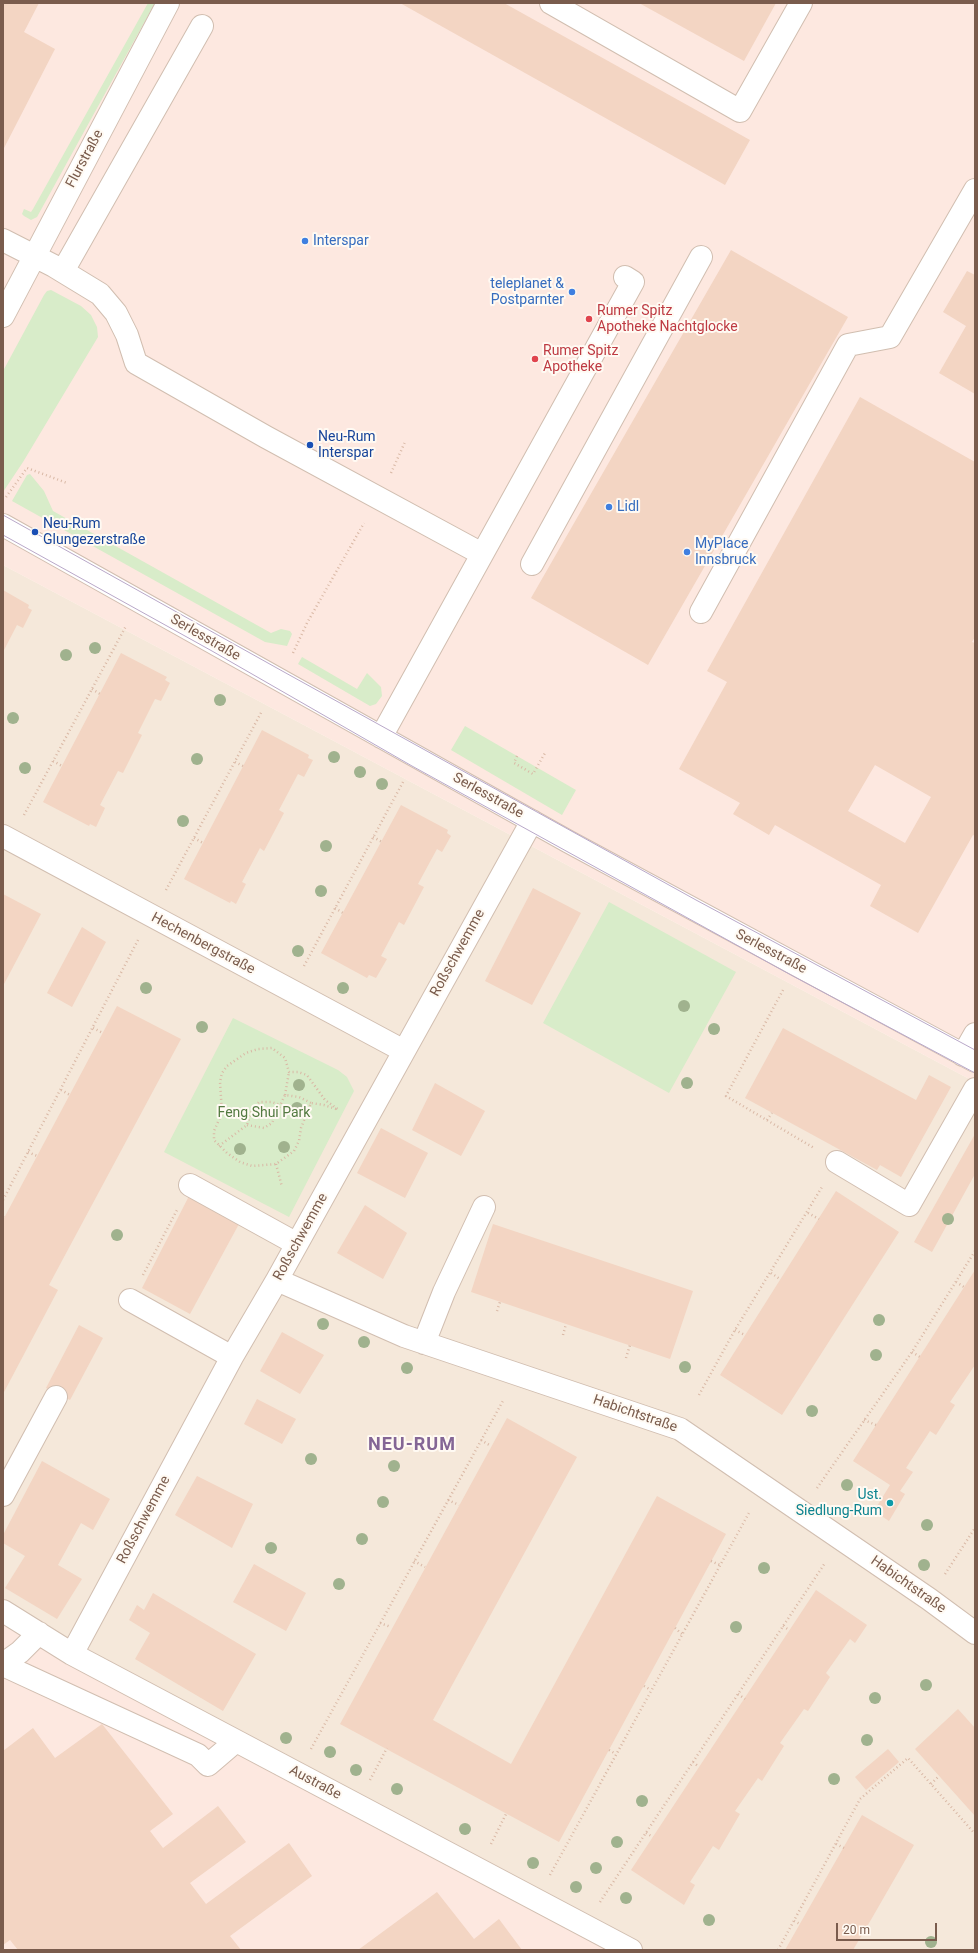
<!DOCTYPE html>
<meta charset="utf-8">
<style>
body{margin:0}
#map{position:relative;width:978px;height:1953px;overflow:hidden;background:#fdf6ec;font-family:Roboto,sans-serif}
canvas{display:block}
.frame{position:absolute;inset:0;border:4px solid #7a5c4d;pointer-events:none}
.scale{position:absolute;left:836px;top:1923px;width:101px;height:18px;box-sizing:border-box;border:2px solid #7a5c4d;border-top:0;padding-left:5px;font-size:12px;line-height:14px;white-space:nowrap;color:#7a5c4d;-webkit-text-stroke:3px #fffaf3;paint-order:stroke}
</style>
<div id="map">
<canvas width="978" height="1953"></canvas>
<div class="frame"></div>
<div class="scale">20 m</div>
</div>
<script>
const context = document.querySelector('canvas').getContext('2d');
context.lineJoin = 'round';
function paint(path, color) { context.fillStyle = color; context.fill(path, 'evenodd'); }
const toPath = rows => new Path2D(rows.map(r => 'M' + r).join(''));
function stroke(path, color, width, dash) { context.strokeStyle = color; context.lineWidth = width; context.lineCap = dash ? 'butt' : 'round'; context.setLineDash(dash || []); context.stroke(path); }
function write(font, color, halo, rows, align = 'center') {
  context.font = font + ' Roboto,sans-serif'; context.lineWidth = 4; context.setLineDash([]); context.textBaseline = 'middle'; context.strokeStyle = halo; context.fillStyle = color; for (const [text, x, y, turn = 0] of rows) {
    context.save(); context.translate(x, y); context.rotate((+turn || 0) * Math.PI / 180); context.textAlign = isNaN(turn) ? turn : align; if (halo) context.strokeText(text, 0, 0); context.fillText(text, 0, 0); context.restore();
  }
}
paint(toPath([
 [3,565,975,1082,975,1950,604,1950,615,1942,3,1611]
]), '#f5e8da');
paint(toPath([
 [3,3,975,3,975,1082,3,565],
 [3,1611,615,1942,604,1950,3,1950]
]), '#fde8e0');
paint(toPath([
 [148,3,155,3,37,217,31,220,24,216,22,214,24,209,31,212,33,209],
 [51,290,81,306,91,315,97,327,98,337,23,462,3,492,3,371,44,295,47,291],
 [30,474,44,491,53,511,271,633,281,629,290,631,292,634,287,646,265,642,12,501,27,475],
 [302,657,357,689,367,673,381,687,382,696,376,704,370,706,298,664],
 [465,726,576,790,562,815,451,750],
 [609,902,736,972,669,1093,543,1023],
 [233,1018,338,1070,347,1077,354,1091,289,1217,164,1152]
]), '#d8ecc9');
paint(toPath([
 [3,3,39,3,24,32,55,49,3,150],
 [400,3,504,3,750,140,725,185],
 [639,3,776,3,744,61],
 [731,250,848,317,648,665,531,598],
 [967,271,975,275,975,394,939,373,966,326,943,312],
 [860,397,975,462,975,637,972,642,975,643,975,836,973,835,918,933,870,906,881,885,775,825,769,835,733,814,740,803,679,769,727,682,707,671],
 [875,765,931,797,905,843,848,811],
 [3,590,29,605,28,608,32,610,23,628,17,625,3,652],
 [121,653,167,677,165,680,170,683,161,701,155,699,138,733,142,735,123,773,118,771,100,805,105,808,96,827,90,824,89,826,43,802],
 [262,730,309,755,308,758,313,760,304,777,298,774,279,810,284,813,264,851,260,848,242,882,246,884,236,904,231,901,230,903,184,879],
 [401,805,448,830,447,833,451,836,442,852,437,849,418,884,424,887,404,925,399,922,381,956,387,959,376,978,369,975,367,978,321,953],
 [533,888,581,913,532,1005,485,981],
 [3,894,41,914,3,986],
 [82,927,106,942,72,1007,47,993],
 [117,1006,181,1039,49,1285,58,1290,3,1394,3,1220],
 [783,1028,916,1100,929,1075,951,1087,901,1177,880,1165,877,1170,745,1098],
 [435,1083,485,1111,461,1156,412,1130],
 [381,1128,428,1153,405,1198,357,1173],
 [975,1134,975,1174,932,1252,914,1242],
 [836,1191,899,1232,782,1415,720,1375],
 [189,1196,239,1224,190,1314,142,1288],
 [365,1205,407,1233,383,1279,337,1253],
 [493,1224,693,1291,670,1359,471,1292],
 [975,1270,975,1365,950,1402,955,1405,936,1435,930,1431,906,1468,913,1472,900,1491,905,1494,889,1521,874,1511,890,1485,853,1461],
 [79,1325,103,1338,70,1400,46,1388],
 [282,1332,324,1355,300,1394,260,1371],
 [257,1399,296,1419,282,1444,244,1424],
 [507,1418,577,1457,433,1720,511,1764,657,1496,726,1534,559,1842,340,1724],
 [42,1461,110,1499,93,1530,81,1523,58,1565,82,1579,57,1619,5,1588,25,1556,3,1543,3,1535],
 [197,1476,253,1504,232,1548,175,1515],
 [254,1564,306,1593,286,1631,233,1602],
 [816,1590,867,1625,855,1643,850,1639,826,1673,830,1677,808,1711,804,1709,780,1743,784,1746,762,1781,758,1778,735,1811,740,1814,719,1850,713,1846,690,1882,695,1885,684,1905,631,1870],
 [153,1593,256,1654,223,1711,135,1659,150,1633,129,1620,137,1605,144,1610],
 [958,1709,975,1728,975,1816,915,1749],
 [102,1724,173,1814,150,1831,163,1848,218,1806,246,1842,190,1883,206,1904,289,1843,312,1876,230,1936,241,1950,18,1950,10,1940,3,1945,3,1751,33,1728,55,1758],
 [888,1749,899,1762,866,1790,855,1777],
 [862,1815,914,1845,872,1918,853,1950,785,1950],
 [437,1892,474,1939,499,1919,522,1950,358,1950]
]), '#f3d5c3');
const minor = toPath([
 [551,3,740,111,801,3],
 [3,240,54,266,100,294,116,313,127,335,136,363,266,437,482,554],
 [63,271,202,26],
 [3,316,168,3],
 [3,525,569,842,975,1061],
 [532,564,701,257],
 [701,612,848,345,890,337,975,190],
 [381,737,633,282,625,277],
 [3,836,404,1051],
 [963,1055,975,1034],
 [837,1162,909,1205,975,1089],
 [190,1185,297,1244],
 [277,1280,404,1336,680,1429,929,1599,975,1633],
 [130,1300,232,1357],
 [424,1343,444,1292,484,1207],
 [3,1495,56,1397],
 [3,1611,72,1654,631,1950],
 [72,1654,232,1357,277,1280,532,821],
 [3,1664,20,1652,39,1633],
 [3,1665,198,1755,208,1765,236,1741]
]);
stroke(minor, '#d1beb0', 24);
stroke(toPath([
 [391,473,405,442],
 [6,497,27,468,67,483],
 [293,653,307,623,364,523],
 [92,689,100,694],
 [517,756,514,763,533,774,545,753],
 [53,761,62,766],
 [235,762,243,766],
 [24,815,126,626],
 [373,837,382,842],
 [194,838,203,843],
 [166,890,262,711],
 [335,908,343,913],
 [304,966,403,782],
 [783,990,726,1096,814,1148],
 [93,1028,103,1033],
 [61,1090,70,1095],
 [285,1095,289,1072],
 [336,1109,324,1105,311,1103,301,1128,299,1141,294,1151,276,1164,252,1166,240,1162,227,1153,214,1140,214,1131,222,1113,220,1082,222,1073,227,1066,246,1053,258,1049,272,1048,285,1058,289,1072,298,1072,307,1075,325,1100,339,1110],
 [767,1120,772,1113],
 [247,1125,264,1128,272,1123,285,1095,299,1097,311,1103],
 [219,1146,247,1125,252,1110,259,1102,272,1102,280,1105],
 [28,1152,37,1156],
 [276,1164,282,1187],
 [3,1200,138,940],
 [808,1213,819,1219],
 [3,1217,4,1218],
 [771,1273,780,1279],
 [143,1275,177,1210],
 [956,1282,964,1287],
 [497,1311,500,1302],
 [735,1330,745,1335],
 [563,1335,566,1324],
 [912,1352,920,1357],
 [626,1358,630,1345],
 [699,1395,735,1330,822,1187],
 [864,1420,876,1425],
 [481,1440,491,1446],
 [817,1488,912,1352,975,1251],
 [448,1500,459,1505],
 [414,1561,425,1567],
 [711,1561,720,1565],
 [945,1574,975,1528],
 [380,1623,391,1627],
 [783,1626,789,1630],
 [675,1628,682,1634],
 [644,1686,651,1690],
 [738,1694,745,1699],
 [311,1749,504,1399],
 [609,1750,616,1754],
 [693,1762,699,1767],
 [370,1780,387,1748],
 [931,1784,939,1776],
 [646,1833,653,1837],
 [491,1844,506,1814],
 [836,1844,844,1848],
 [550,1875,750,1511],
 [600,1902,825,1563],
 [794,1921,800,1924],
 [778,1950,860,1799,908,1758,975,1834]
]), '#d9b8a5', 2.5, [1, 3]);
stroke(minor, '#fff', 22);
stroke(toPath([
 [3,515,284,672,696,900,975,1050],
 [3,535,212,651,412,766,791,975,975,1073]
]), '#b9a8c9', 1);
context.fillStyle = '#a0b28e';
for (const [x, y] of [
 [95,648],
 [66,655],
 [220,700],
 [13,718],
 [334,757],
 [197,759],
 [25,768],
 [360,772],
 [382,784],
 [183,821],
 [326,846],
 [321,891],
 [298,951],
 [146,988],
 [343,988],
 [684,1006],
 [202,1027],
 [714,1029],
 [687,1083],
 [299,1085],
 [297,1108],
 [284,1147],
 [240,1149],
 [948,1219],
 [117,1235],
 [879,1320],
 [323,1324],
 [364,1342],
 [876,1355],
 [685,1367],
 [407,1368],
 [812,1411],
 [311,1459],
 [394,1466],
 [847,1485],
 [383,1502],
 [927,1525],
 [362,1539],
 [271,1548],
 [924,1565],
 [764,1568],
 [339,1584],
 [736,1627],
 [926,1685],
 [875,1698],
 [286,1738],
 [867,1740],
 [330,1752],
 [356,1770],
 [834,1779],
 [397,1789],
 [642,1801],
 [465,1829],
 [617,1842],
 [533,1863],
 [596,1868],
 [576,1887],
 [626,1898],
 [709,1920],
 [931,1942]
]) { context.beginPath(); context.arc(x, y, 6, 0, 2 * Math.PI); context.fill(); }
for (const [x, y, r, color] of [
 [305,241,4,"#3f7fe0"],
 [572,292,4,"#3f7fe0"],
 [589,319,4,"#e0444e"],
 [535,359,4,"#e0444e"],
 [310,445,4,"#1a4fb4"],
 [609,507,4,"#3f7fe0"],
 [35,532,4,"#1a4fb4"],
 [687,552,4,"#3f7fe0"],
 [890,1503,4,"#0f9aa8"]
]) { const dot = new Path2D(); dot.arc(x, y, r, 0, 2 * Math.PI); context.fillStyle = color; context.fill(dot); stroke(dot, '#fffaf3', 1.5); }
write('14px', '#7a5c4d', '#fffaf3', [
 ["Flurstraße",85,159,-62],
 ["Serlesstraße",205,638,30],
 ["Serlesstraße",488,796,29],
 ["Hechenbergstraße",203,944,28],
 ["Serlesstraße",771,952,28],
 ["Roßschwemme",458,953,-61],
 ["Roßschwemme",301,1237,-61],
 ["Habichtstraße",635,1414,19],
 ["Roßschwemme",144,1520,-62],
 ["Habichtstraße",908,1585,35],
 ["Austraße",315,1783,28]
]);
write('14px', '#366cbe', '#fffaf3', [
 ["Interspar",313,241],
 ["teleplanet &",564,284,"right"],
 ["Postparnter",564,300,"right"],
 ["Lidl",617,507],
 ["MyPlace",695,544],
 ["Innsbruck",695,560]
], 'left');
write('14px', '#be3a42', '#fffaf3', [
 ["Rumer Spitz",597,311],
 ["Apotheke Nachtglocke",597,327],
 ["Rumer Spitz",543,351],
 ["Apotheke",543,367]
], 'left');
write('14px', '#164399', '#fffaf3', [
 ["Neu-Rum",318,437],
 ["Interspar",318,453],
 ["Neu-Rum",43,524],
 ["Glungezerstraße",43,540]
], 'left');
write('14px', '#537a41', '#fffaf3', [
 ["Feng Shui Park",264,1113]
]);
write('14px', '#0d838f', '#fffaf3', [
 ["Ust.",882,1495],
 ["Siedlung-Rum",882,1511]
], 'right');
context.letterSpacing = '1px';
write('bold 18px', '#846695', '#fffaf3', [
 ["NEU-RUM",412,1445]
]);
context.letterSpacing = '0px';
</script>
